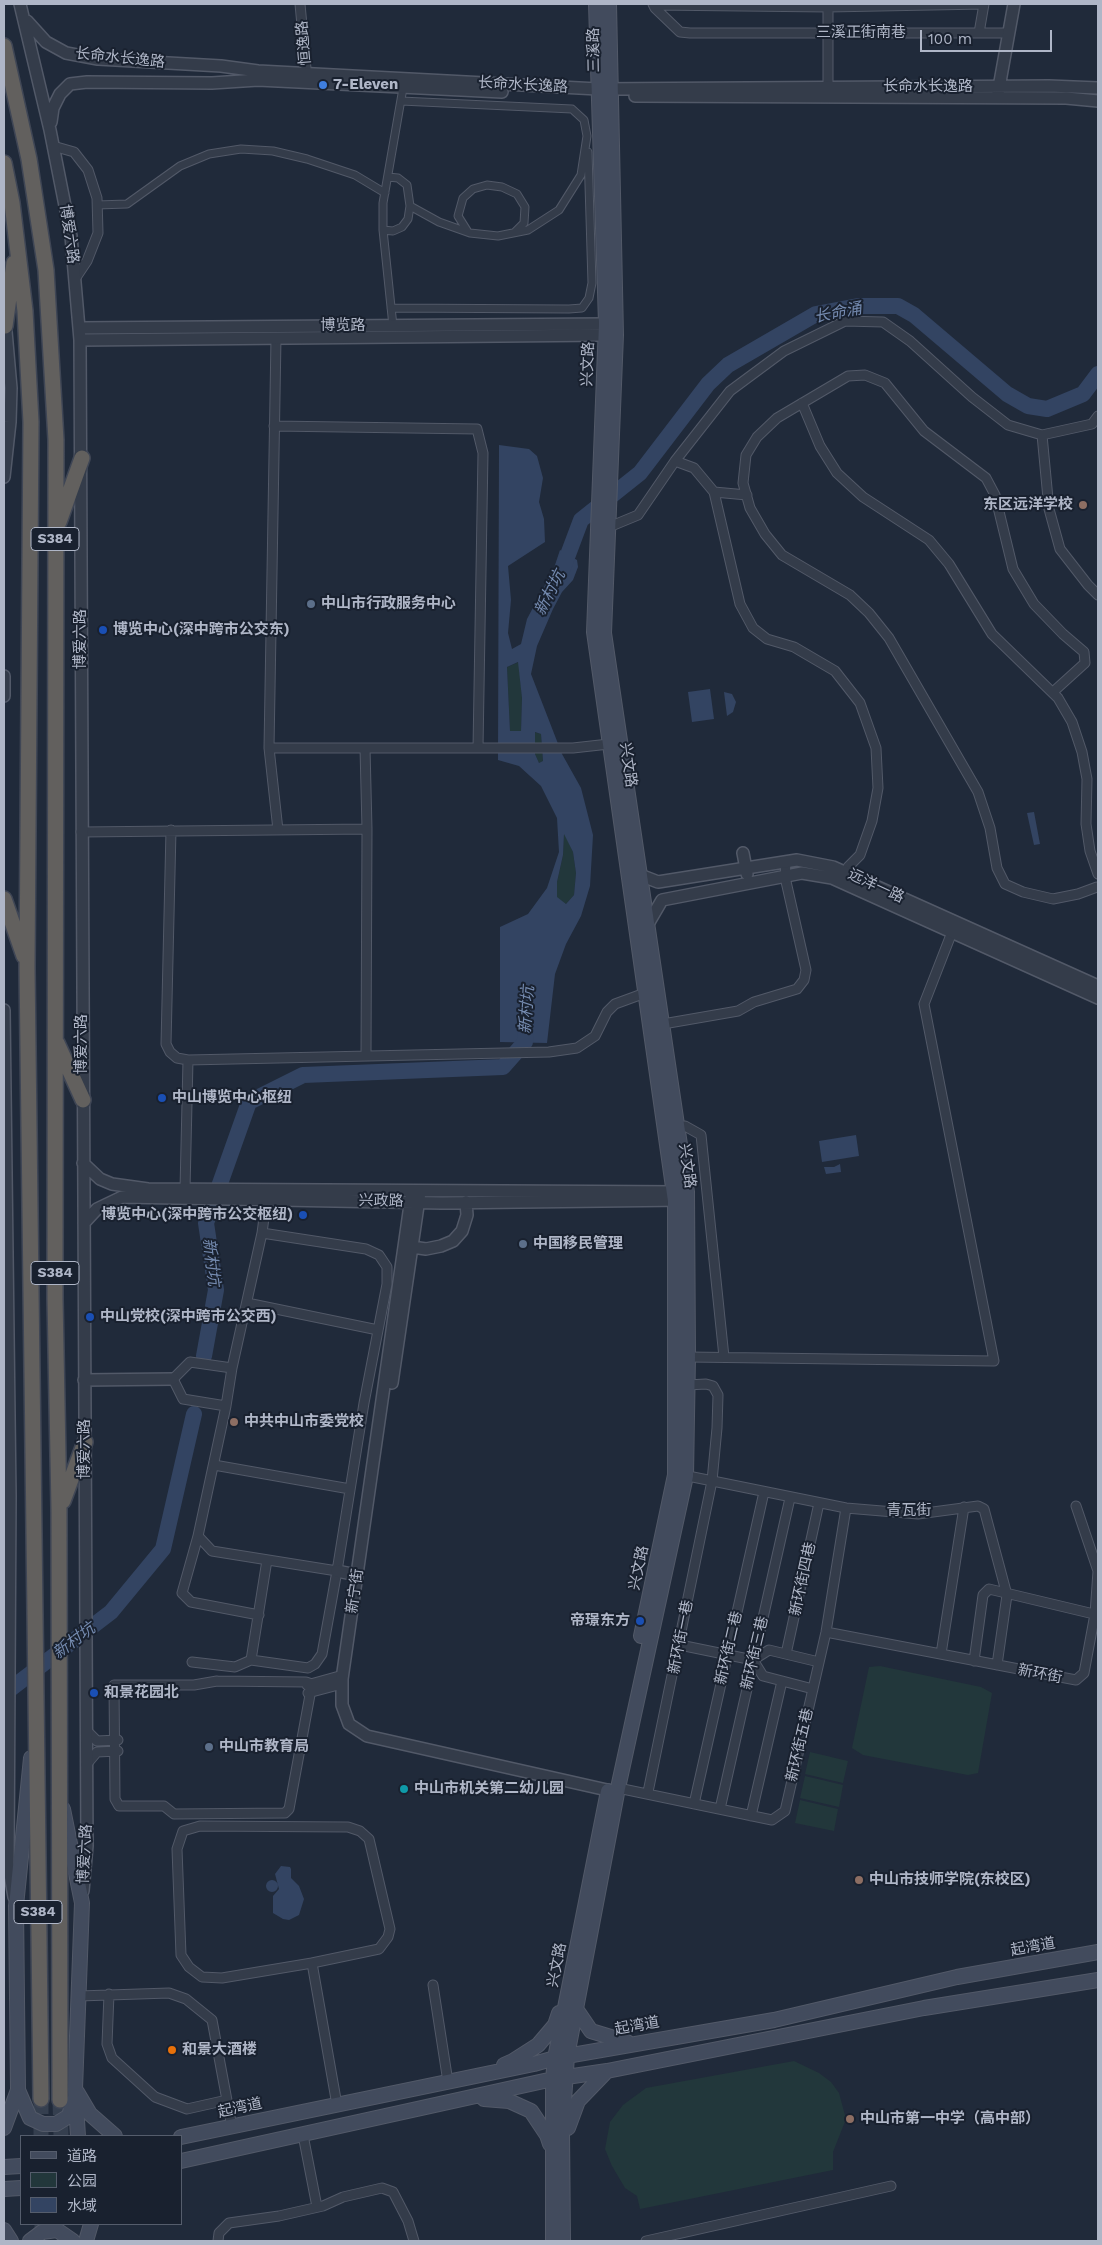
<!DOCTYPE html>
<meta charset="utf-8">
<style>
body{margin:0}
#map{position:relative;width:1102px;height:2245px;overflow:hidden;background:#202a3a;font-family:"Work Sans","Noto Sans SC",sans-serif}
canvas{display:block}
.frame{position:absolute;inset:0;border:5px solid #afb6c7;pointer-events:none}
.legend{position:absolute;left:20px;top:2135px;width:162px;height:90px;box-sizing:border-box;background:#19212f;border:1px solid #555d6c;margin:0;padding:6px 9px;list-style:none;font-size:15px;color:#afb6c7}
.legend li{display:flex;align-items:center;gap:10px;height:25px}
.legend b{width:25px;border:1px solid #555d6c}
.scale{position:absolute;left:920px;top:30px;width:132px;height:22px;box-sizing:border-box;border:2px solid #afb6c7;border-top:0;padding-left:6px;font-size:15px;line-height:18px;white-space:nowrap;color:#afb6c7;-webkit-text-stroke:4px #19212f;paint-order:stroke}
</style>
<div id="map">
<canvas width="1102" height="2245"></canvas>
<div class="frame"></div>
<ul class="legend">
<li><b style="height:6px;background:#424b5d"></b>道路</li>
<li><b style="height:14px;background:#22373b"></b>公园</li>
<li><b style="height:14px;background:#334462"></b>水域</li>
</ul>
<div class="scale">100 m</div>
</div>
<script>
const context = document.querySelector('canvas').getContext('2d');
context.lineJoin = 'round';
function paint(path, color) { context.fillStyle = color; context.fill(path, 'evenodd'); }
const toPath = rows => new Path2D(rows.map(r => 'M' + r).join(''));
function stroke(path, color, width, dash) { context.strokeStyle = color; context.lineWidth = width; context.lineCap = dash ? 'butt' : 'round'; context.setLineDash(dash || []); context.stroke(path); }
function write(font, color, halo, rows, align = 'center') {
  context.font = font + ' "Work Sans","Noto Sans SC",sans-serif'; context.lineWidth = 4; context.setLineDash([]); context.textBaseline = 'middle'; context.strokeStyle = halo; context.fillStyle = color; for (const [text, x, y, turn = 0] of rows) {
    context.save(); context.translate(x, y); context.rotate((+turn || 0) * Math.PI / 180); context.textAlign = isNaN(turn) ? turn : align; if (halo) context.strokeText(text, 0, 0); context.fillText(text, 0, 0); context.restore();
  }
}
paint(toPath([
 [519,662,522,698,521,731,510,731,507,667],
 [534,732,541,734,543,761,539,763,535,754],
 [564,832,573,852,576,873,574,895,566,904,557,898,557,882,563,855],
 [880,1666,981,1687,992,1693,978,1773,968,1775,863,1755,852,1748,869,1667],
 [810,1752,848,1761,843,1783,805,1774],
 [805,1776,843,1785,839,1807,800,1798],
 [800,1800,838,1809,834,1831,795,1823],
 [794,2061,819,2073,831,2082,839,2093,846,2119,833,2152,833,2170,640,2209,637,2196,625,2188,612,2166,605,2149,610,2122,623,2105,646,2088]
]), '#22373b');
paint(toPath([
 [499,445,529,449,537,456,543,478,539,502,544,519,545,542,508,566,511,600,508,633,512,649,521,644,527,619,554,568,560,550,577,560,578,567,573,580,562,592,553,609,537,646,531,674,562,754,581,788,593,835,590,886,581,916,566,944,555,974,547,1043,500,1042,500,927,528,914,547,888,559,852,557,818,541,786,519,766,498,760],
 [518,662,522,698,521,731,510,731,507,667],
 [535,732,541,734,543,761,539,763,535,754],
 [564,834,573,852,576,873,574,895,566,904,557,897,557,882,563,855],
 [710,689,714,719,692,722,688,692],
 [724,692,732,694,736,702,733,712,727,716],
 [1034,812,1040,844,1034,845,1027,813],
 [856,1135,859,1156,822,1162,819,1141],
 [840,1164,841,1172,826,1174,824,1167,834,1167],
 [281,1866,290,1867,291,1869,291,1878,299,1886,304,1899,299,1915,289,1920,283,1919,273,1913,273,1896,279,1889,275,1874],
 '266 1886a6 6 0 1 1 12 0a6 6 0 1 1-12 0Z'
]), '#334462');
stroke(toPath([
 [560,576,581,520,640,473,708,384,728,365,816,314,858,306,898,306,914,315,1007,394,1028,406,1047,409,1083,394,1098,374],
 [204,1356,216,1290,206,1223,249,1102,303,1075,503,1067,525,1042,526,1022],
 [4,1694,111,1612,163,1549,194,1414]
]), '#334462', 16);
stroke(toPath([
 [41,2099,41,2136],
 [60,2100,61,2136],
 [42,2224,42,2241]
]), '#353f4f', 15, [15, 8]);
const pedestrian = toPath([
 [401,101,572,109,584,120,587,136,581,175,559,210,528,230,498,236,470,233,439,222,410,206],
 [97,205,127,204,180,166,209,154,241,149,273,151,307,159,355,175,385,193],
 [383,230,393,231,402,227,408,219,410,206,407,185,398,178,388,177],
 [468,232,458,216,463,198,473,189,487,185,502,187,517,194,525,207,524,223,515,232],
 [391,308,569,309,582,308,589,298,592,283,588,152],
 [393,326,383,230,383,203,403,88]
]);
const minor = toPath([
 [300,4,307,79],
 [653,4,655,8,680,32,690,33,1009,33],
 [654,5,828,7,984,4],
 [979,33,984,4],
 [828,87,828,4],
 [53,146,74,152,88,170,97,198,98,233,87,261,75,279],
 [276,338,269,748,278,830],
 [802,403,820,446,837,473,863,497,929,540,949,564,992,634,1058,698,1072,722,1082,752,1087,779,1086,824,1090,851,1098,874],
 [274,426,477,429,483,453,478,748],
 [1042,435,1049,509,1060,549,1088,585,1098,595],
 [675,461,694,468,714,492,747,495],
 [714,492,740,604,753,628,767,639,794,647,835,671,860,703,876,748,878,788,872,821,860,855,848,867],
 [609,527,638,515,675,461,730,391,784,351,845,321,883,322,910,341,972,397,1008,425,1042,435,1092,424,1098,416],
 [1053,692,1085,663,1084,652,1063,634,1034,604,1013,569,995,495,986,478,924,431,885,383,865,375,848,376,777,418,757,437,746,455,743,483,750,508,765,534,782,555,850,595,869,613,889,638,978,792,990,828,997,868,1005,884,1023,892,1053,899,1078,894,1097,887],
 [269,748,573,748,609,744],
 [365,748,367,829,366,1055],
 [171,830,166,1044,170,1052,177,1058,188,1060,185,1189],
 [81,832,367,829],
 [663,1024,738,1011,754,1002,797,989,804,980,806,970,785,877,786,862],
 [188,1060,549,1052,577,1048,595,1036,607,1012,615,1004,645,993],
 [679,1127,685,1126,701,1135,724,1357],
 [262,1233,366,1249,379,1255,387,1267,387,1284,364,1403,337,1571,212,1551,198,1536,226,1406,183,1399,173,1379,190,1362,232,1368,262,1233,267,1195],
 [247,1303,378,1330],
 [688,1357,994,1361,924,1004,954,927],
 [226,1406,232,1368],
 [214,1465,350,1489],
 [683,1475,846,1508,918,1514,978,1506,984,1509,1007,1595,997,1665],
 [198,1536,182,1593,191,1602,259,1615],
 [826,1632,1076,1680,1084,1673,1095,1614,1098,1571,1076,1506],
 [680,1645,753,1660,763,1676,813,1689],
 [786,1654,819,1503],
 [941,1654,964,1507],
 [251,1660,267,1560],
 [753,1660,769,1650,819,1662],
 [974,1661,983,1595,989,1589,1098,1615],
 [192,1662,235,1667,251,1660,308,1668,315,1664,322,1654,337,1571],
 [217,1681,306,1682,312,1684,289,1809,285,1813,174,1814,164,1806,119,1806,115,1799,114,1685,194,1685,217,1681],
 [307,1685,343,1675],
 [308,1693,342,1684],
 [86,1730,97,1741,118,1740],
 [86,1765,97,1752,118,1751],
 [618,1788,772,1820,785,1811,826,1632,846,1508],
 [648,1792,712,1481,717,1428,718,1395,713,1386,706,1384,687,1385],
 [694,1804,764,1492],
 [720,1809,790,1498],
 [751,1816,782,1681],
 [312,1963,222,1978,202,1977,189,1967,181,1955,177,1849,183,1831,200,1826,348,1827,360,1831,369,1839,390,1929,388,1937,379,1949,312,1963,337,2105],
 [433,1985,448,2082],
 [109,1994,107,2044,112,2058,155,2097,187,2109,227,2100],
 [79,1996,169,1993,186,1999,212,2020,232,2127],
 [303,2135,317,2207],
 [218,2241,219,2233,229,2223,279,2216,323,2206,343,2197,382,2188,393,2192,408,2221,414,2241],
 [646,2241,891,2186]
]);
const tertiary = toPath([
 [20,4,50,130,71,236,80,340,87,1846,83,1891],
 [27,21,46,42,66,53,98,59,221,66,258,71,598,89,1049,86,1098,88],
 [998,93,1014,4],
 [635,96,1066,98,1098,101],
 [51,122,53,108,60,94,70,84,87,82,212,83,258,80,502,92],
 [79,328,606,324],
 [80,340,606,335],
 [4,477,10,422,11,388,5,320],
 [4,676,4,696],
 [743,853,747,874],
 [640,875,658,882,797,860,833,867,1098,986],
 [648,924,662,900,802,873,832,878,1098,998],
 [4,1010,10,1496,8,1863,14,1897],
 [83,1163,100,1179,112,1184,148,1189,680,1192],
 [412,1191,342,1679,342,1705,349,1724,367,1736,616,1792],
 [84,1223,97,1209,122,1197,441,1203,683,1200],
 [412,1247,426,1249,441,1246,453,1241,462,1231,467,1215,466,1202],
 [84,1380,173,1379],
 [392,1383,420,1192],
 [337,1571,357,1575]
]);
const secondary = toPath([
 [596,4,606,324,594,632,675,1201,675,1475,641,1636],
 [63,1809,82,1903,75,2089,78,2136],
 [576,2009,591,2031,627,2042],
 [504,2065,513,2061,538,2045,555,2025,559,2013],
 [18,2090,30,2118,43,2124,56,2124,69,2116,73,2101],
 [77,2092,90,2114,115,2136],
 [484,2099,509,2101,531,2111,547,2135,550,2144],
 [4,2128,18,2090,16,1906,31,1758],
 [568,2128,578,2101,607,2071],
 [181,2137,534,2064,555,2058,774,2020,957,1977,1098,1952],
 [181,2161,553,2079,607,2071,924,2008,1098,1980],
 [4,2167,21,2166],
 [4,2189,21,2188],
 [4,2230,11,2241],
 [30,2241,42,2232,57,2230,73,2241],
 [86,2241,91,2224],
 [553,2241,553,2079,555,2058,608,1791],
 [563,2241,562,2131,567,2056,618,1788,686,1476,688,1357,687,1192,604,633,616,335,609,4]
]);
const trunk = toPath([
 [4,46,29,159,46,270,56,440,55,1298,59,1509,60,2100],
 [4,163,12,203,25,311,31,422,27,967,41,2099],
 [5,326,14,263],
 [59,522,82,458],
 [4,899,24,956],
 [57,1043,83,1100],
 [63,1501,85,1442]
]);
stroke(pedestrian, '#525968', 9);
stroke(minor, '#525968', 11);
stroke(tertiary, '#525968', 14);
stroke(secondary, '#525968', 16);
stroke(trunk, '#3f4655', 18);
stroke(pedestrian, '#343c4a', 7);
stroke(minor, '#343c4a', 9);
stroke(tertiary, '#343c4a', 11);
stroke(secondary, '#424b5d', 14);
stroke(trunk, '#62605e', 15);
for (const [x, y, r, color] of [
 [323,85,5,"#3f7fe0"],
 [1083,505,5,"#8d6e63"],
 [311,604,5,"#5c6f8a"],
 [103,630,5,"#1a4fb4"],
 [162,1098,5,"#1a4fb4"],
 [303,1215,5,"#1a4fb4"],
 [523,1244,5,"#5c6f8a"],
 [90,1317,5,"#1a4fb4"],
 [234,1422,5,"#8d6e63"],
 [640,1621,5,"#1a4fb4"],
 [94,1693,5,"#1a4fb4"],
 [209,1747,5,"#5c6f8a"],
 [404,1789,5,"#0f9aa8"],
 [859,1880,5,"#8d6e63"],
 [172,2050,5,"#e8710a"],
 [850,2119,5,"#8d6e63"]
]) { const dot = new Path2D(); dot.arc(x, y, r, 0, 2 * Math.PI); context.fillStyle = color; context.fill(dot); stroke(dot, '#19212f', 2); }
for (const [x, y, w] of [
 [55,539,48],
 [55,1273,48],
 [38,1912,48]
]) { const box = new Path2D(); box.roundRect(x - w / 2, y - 11.5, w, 23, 4); context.fillStyle = '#19212f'; context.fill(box); stroke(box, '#afb6c7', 1); }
write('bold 14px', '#afb6c7', null, [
 ["S384",55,539],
 ["S384",55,1273],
 ["S384",38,1912]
]);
write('15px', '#afb6c7', '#19212f', [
 ["三溪正街南巷",861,33],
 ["恒逸路",304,43,-95],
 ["三溪路",594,50,-91],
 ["长命水长逸路",120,58,6],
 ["长命水长逸路",523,85,3],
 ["长命水长逸路",928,87],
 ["博爱六路",69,234,82],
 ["博览路",343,326],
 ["兴文路",588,364,-88],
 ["博爱六路",81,639,-90],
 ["兴文路",628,765,82],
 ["远洋一路",876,886,25],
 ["博爱六路",82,1044,-90],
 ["兴文路",687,1166,82],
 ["兴政路",381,1201,1],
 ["博爱六路",85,1449,-90],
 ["青瓦街",909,1511],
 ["兴文路",639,1568,-78],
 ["新环街四巷",803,1579,-78],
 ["新宁街",355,1591,-82],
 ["新环街一巷",681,1637,-79],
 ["新环街二巷",729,1648,-77],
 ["新环街三巷",755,1653,-77],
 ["新环街",1040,1674,11],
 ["新环街五巷",800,1745,-77],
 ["博爱六路",85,1854,-87],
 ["起湾道",1033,1947,-10],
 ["兴文路",557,1965,-79],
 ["起湾道",637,2026,-10],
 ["起湾道",240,2108,-12]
]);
write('bold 15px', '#afb6c7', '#19212f', [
 ["7-Eleven",333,85],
 ["东区远洋学校",1073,505,"right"],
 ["中山市行政服务中心",321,604],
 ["博览中心(深中跨市公交东)",113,630],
 ["中山博览中心枢纽",172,1098],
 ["博览中心(深中跨市公交枢纽)",293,1215,"right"],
 ["中国移民管理",533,1244],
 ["中山党校(深中跨市公交西)",100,1317],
 ["中共中山市委党校",244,1422],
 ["帝璟东方",630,1621,"right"],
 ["和景花园北",104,1693],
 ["中山市教育局",219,1747],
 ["中山市机关第二幼儿园",414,1789],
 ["中山市技师学院(东校区)",869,1880],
 ["和景大酒楼",182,2050],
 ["中山市第一中学（高中部）",860,2119]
], 'left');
write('italic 16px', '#758bb0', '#19212f', [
 ["长命涌",838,313,-11],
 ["新村坑",550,593,-63],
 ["新村坑",527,1010,-86],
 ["新村坑",211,1262,83],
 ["新村坑",74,1641,-37]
]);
</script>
